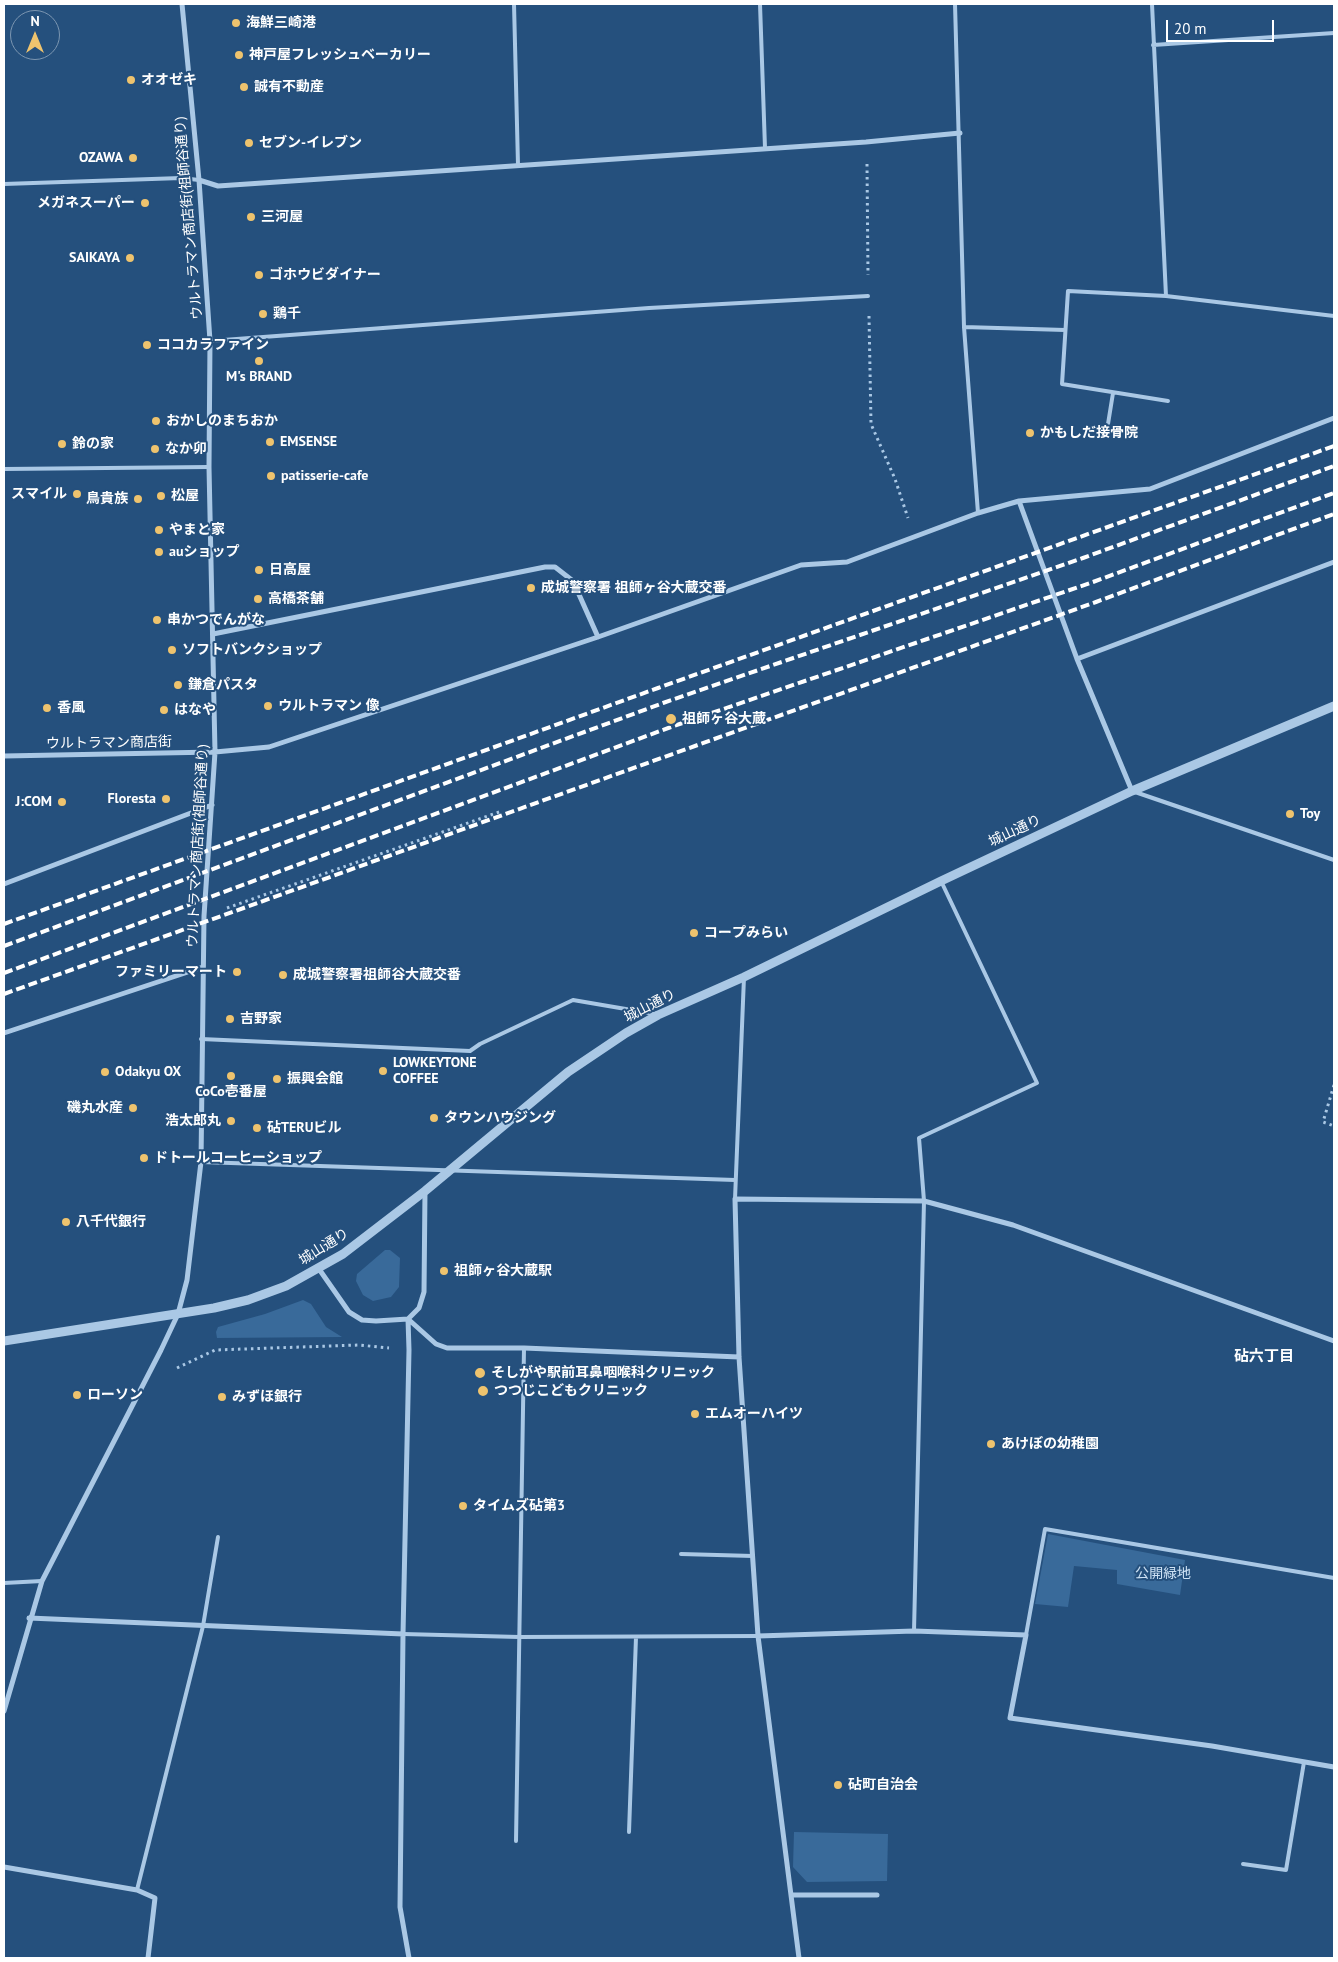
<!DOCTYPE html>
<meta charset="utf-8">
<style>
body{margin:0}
#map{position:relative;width:1338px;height:1962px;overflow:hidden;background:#25507d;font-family:"PT Sans",sans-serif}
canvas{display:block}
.frame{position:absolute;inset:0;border:5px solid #fff;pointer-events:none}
.north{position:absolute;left:10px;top:10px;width:50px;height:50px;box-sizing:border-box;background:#25507d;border:1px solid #7c96b1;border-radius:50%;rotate:0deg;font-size:14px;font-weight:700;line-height:20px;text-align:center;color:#fff}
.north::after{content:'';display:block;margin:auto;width:18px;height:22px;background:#eec36e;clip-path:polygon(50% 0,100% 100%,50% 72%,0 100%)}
.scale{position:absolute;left:1166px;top:20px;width:108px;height:22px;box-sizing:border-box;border:2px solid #fff;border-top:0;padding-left:6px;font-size:15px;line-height:18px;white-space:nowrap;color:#fff;-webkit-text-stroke:4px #25507d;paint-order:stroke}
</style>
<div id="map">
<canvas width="1338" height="1962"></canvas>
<div class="frame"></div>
<div class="north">N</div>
<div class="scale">20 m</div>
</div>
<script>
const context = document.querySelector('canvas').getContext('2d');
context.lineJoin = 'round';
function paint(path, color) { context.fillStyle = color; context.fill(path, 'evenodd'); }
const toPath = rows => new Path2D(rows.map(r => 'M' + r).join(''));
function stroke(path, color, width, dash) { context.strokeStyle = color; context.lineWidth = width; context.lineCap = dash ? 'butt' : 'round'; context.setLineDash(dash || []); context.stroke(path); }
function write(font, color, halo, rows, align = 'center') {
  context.font = font + ' "PT Sans","Noto Sans JP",sans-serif'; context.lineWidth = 4; context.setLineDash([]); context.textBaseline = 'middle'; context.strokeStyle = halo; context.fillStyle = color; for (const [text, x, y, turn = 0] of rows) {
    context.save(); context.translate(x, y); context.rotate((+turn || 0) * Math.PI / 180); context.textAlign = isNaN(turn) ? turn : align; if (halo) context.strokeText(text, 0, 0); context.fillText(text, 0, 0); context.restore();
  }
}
paint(toPath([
 [385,1250,390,1250,400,1258,399,1287,391,1297,373,1301,363,1295,356,1281,357,1274],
 [303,1300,311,1304,326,1327,342,1337,217,1338,216,1332,218,1327,265,1314],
 [1048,1534,1185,1560,1180,1595,1117,1584,1117,1570,1074,1566,1068,1607,1035,1604],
 [794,1832,888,1834,887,1881,807,1882,793,1867]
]), '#396a9a');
stroke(toPath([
 [867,164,868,275],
 [869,316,871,424,895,479,908,518],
 [227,908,502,811],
 [1334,1085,1323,1122,1334,1126],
 [177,1368,215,1350,359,1345,389,1348]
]), '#aac8e5', 3, [2.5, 4]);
stroke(toPath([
 [514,4,518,165],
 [760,4,765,148],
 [955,4,964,327,978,513],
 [1152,4,1166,296],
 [1153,45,1334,33],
 [4,184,181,178,199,180],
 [964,327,1065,330],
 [210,341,649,308,868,296],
 [1168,401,1062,384,1068,291,1166,296,1334,316],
 [1108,424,1113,393],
 [4,469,209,467],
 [1135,792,1334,860],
 [201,1039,470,1051,480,1044,573,1000,655,1014],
 [201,1162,735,1180],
 [735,1199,744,977],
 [681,1554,753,1556],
 [4,1583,42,1581],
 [914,1631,924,1201,919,1138,1037,1083,941,881],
 [403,1634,519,1637,758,1636],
 [1026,1635,1045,1529,1334,1578],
 [629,1832,636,1637],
 [516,1841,524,1348],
 [1243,1864,1286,1870,1304,1762],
 [137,1890,203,1626,218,1537]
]), '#aac8e5', 4);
stroke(toPath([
 [199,180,218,186,866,142,960,133],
 [1019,501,1077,659,1132,791],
 [213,634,545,567,555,567,573,581,598,637],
 [1077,659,1334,562],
 [4,756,215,752,269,747,598,637,801,565,847,562,978,513,1019,501,1150,489,1334,418],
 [4,884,212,805],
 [4,1033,203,967],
 [319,1269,349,1312,362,1320,376,1321,408,1319,419,1308,424,1292,425,1191],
 [408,1319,409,1350,403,1634,400,1907,409,1958],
 [408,1319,436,1344,447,1348,524,1348,739,1357],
 [29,1618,403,1634],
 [758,1636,914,1631,1026,1635,1010,1718,1212,1746,1334,1767],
 [4,1711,42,1581,161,1350,178,1314,187,1280,201,1162,204,916,215,752,209,467,210,341,199,180,182,4],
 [4,1867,137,1890,155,1898,148,1958],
 [791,1895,877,1895],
 [799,1958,758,1636,739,1357,735,1199,924,1201,1013,1225,1334,1341]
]), '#aac8e5', 5);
stroke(toPath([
 [4,1341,214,1308,248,1300,286,1286,343,1254,425,1191,568,1072,626,1033,658,1015,744,977,941,881,1132,791,1334,706]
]), '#aac8e5', 9);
stroke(toPath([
 [4,924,658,688,1334,446],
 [4,946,663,703,1083,558,1334,466],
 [4,973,671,727,1093,582,1334,493],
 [4,994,1096,602,1334,514]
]), '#fff', 4, [9, 4]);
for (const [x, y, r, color] of [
 [236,23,5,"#eec36e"],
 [239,55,5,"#eec36e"],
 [131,80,5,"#eec36e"],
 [244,87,5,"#eec36e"],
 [249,143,5,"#eec36e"],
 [133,158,5,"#eec36e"],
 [145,203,5,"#eec36e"],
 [251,217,5,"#eec36e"],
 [130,258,5,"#eec36e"],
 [259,275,5,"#eec36e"],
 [263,314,5,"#eec36e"],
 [147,345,5,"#eec36e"],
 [259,361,5,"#eec36e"],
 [156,421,5,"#eec36e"],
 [1030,433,5,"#eec36e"],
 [270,442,5,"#eec36e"],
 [62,444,5,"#eec36e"],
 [155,449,5,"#eec36e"],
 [271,476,5,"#eec36e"],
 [77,494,5,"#eec36e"],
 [161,496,5,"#eec36e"],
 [138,499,5,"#eec36e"],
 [159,530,5,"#eec36e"],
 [159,552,5,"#eec36e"],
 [259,570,5,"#eec36e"],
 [531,588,5,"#eec36e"],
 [258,599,5,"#eec36e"],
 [157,620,5,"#eec36e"],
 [172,650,5,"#eec36e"],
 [178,685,5,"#eec36e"],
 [268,706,5,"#eec36e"],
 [47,708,5,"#eec36e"],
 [164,710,5,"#eec36e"],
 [671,719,6,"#eec36e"],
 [166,799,5,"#eec36e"],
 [62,802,5,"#eec36e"],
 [1290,814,5,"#eec36e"],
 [694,933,5,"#eec36e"],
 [237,972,5,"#eec36e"],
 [283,975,5,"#eec36e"],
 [230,1019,5,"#eec36e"],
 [383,1071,5,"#eec36e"],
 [105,1072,5,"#eec36e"],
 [231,1076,5,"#eec36e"],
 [277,1079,5,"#eec36e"],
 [133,1108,5,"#eec36e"],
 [434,1118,5,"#eec36e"],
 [231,1121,5,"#eec36e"],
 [257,1128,5,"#eec36e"],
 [144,1158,5,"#eec36e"],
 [66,1222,5,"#eec36e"],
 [444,1271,5,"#eec36e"],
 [480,1373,6,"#eec36e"],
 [483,1391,6,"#eec36e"],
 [77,1395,5,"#eec36e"],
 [222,1397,5,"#eec36e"],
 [695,1414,5,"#eec36e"],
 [991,1444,5,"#eec36e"],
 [463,1506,5,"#eec36e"],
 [838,1785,5,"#eec36e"]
]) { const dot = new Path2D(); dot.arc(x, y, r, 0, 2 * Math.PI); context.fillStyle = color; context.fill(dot); stroke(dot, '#25507d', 2); }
write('bold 14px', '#fff', '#25507d', [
 ["海鮮三崎港",246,23],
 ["神戸屋フレッシュベーカリー",249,55],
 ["オオゼキ",141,80],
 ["誠有不動産",254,87],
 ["セブン-イレブン",259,143],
 ["OZAWA",123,158,"right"],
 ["メガネスーパー",135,203,"right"],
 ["三河屋",261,217],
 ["SAIKAYA",120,258,"right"],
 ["ゴホウビダイナー",269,275],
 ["鶏千",273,314],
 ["ココカラファイン",157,345],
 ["M's BRAND",259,377,"center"],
 ["おかしのまちおか",166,421],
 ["かもしだ接骨院",1040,433],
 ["EMSENSE",280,442],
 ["鈴の家",72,444],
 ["なか卯",165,449],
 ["patisserie-cafe",281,476],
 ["スマイル",67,494,"right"],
 ["松屋",171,496],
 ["鳥貴族",128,499,"right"],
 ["やまと家",169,530],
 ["auショップ",169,552],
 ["日高屋",269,570],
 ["成城警察署 祖師ヶ谷大蔵交番",541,588],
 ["高橋茶舗",268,599],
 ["串かつでんがな",167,620],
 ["ソフトバンクショップ",182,650],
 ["鎌倉パスタ",188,685],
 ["ウルトラマン 像",278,706],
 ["香風",57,708],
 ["はなや",174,710],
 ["祖師ヶ谷大蔵",682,719],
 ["Floresta",156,799,"right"],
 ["J:COM",52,802,"right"],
 ["Toy",1300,814],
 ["コープみらい",704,933],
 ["ファミリーマート",227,972,"right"],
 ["成城警察署祖師谷大蔵交番",293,975],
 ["吉野家",240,1019],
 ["LOWKEYTONE",393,1063],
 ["COFFEE",393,1079],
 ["Odakyu OX",115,1072],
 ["振興会館",287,1079],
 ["CoCo壱番屋",231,1092,"center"],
 ["磯丸水産",123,1108,"right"],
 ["タウンハウジング",444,1118],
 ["浩太郎丸",221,1121,"right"],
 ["砧TERUビル",267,1128],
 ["ドトールコーヒーショップ",154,1158],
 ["八千代銀行",76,1222],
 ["祖師ヶ谷大蔵駅",454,1271],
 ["そしがや駅前耳鼻咽喉科クリニック",491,1373],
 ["つつじこどもクリニック",494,1391],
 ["ローソン",87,1395],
 ["みずほ銀行",232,1397],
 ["エムオーハイツ",705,1414],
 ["あけぼの幼稚園",1001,1444],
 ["タイムズ砧第3",473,1506],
 ["砧町自治会",848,1785]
], 'left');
write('14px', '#fff', '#25507d', [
 ["ウルトラマン商店街(祖師谷通り)",189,218,-95],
 ["ウルトラマン商店街",109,743,-1],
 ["城山通り",1015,831,-25],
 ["ウルトラマン商店街(祖師谷通り)",198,846,-87],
 ["城山通り",650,1006,-27],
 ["城山通り",324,1247,-32]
]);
write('14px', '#cde1f4', '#25507d', [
 ["公開緑地",1163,1574]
]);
write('bold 15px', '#fff', '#25507d', [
 ["砧六丁目",1264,1357]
]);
</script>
